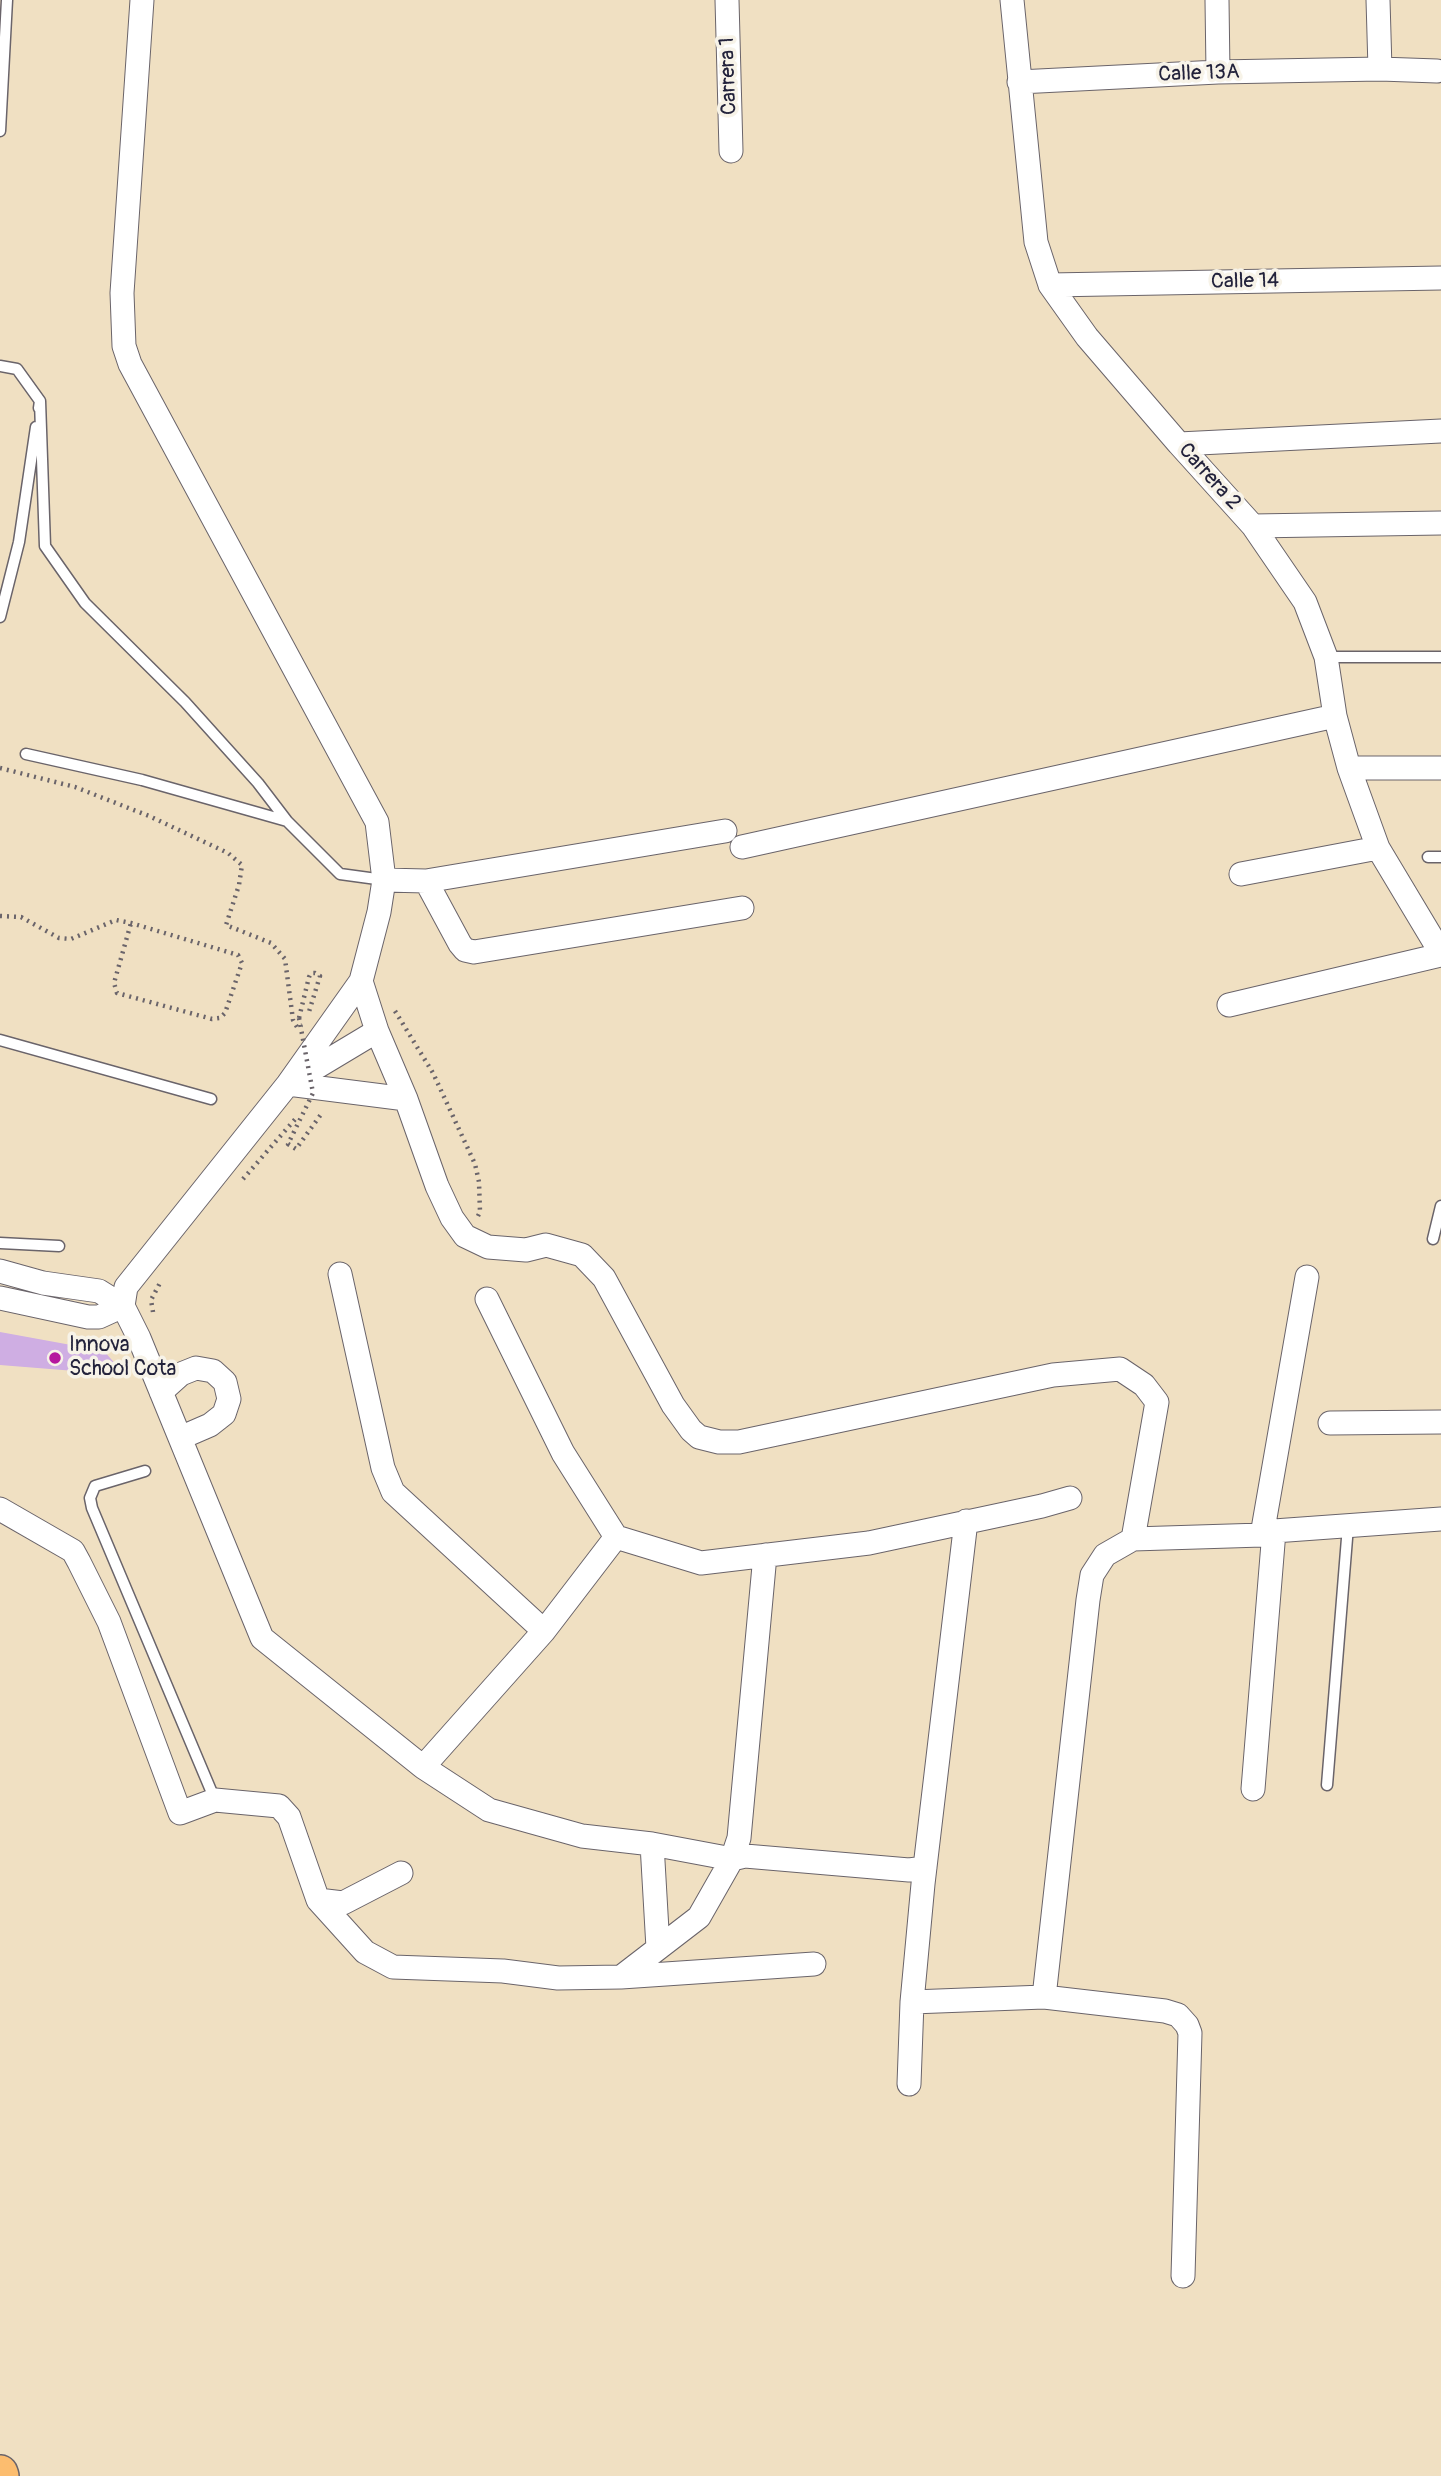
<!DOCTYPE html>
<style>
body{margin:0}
canvas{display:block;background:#f0e0c2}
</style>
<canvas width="1441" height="2476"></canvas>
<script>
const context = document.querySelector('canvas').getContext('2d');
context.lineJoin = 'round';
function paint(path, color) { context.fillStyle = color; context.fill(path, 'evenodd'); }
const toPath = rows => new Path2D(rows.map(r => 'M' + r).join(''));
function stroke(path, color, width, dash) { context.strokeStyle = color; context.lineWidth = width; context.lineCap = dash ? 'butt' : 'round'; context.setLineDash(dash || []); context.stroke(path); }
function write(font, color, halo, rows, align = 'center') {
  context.font = font + ' Pangolin,sans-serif'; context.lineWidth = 7; context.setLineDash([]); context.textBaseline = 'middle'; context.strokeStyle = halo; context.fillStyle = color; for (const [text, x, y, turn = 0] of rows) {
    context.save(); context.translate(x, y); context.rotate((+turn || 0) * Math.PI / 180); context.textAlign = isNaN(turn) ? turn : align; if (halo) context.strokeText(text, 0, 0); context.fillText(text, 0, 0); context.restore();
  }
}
paint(toPath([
 [0,1332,104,1351,125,1375,0,1365]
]), '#cfaee3');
const lane = toPath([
 [0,131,7,0],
 [0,366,17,369,40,401,39,408],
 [40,401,45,546,85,603,185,702,258,783,287,821],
 [0,617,19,542,36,427],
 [1326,657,1441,657],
 [26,754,142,780,287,821,340,874,384,880],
 [1428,857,1441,857],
 [0,1040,211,1099],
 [1433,1239,1441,1206],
 [0,1243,59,1246],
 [145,1471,95,1486,90,1498,92,1508,215,1800],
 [1327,1785,1348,1526]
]);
const street = toPath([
 [142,0,122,293,124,346,130,364,377,822,384,880,379,912,361,981,377,1031,406,1099,437,1186,452,1218,465,1236,488,1247,526,1250,546,1245,582,1255,604,1278,673,1405,691,1430,699,1437,719,1442,739,1442,1053,1375,1120,1369,1144,1385,1157,1402,1133,1539],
 [727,0,731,151],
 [1012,0,1036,242,1050,285,1087,337,1179,444,1253,526,1305,602,1326,657,1335,716,1349,768,1378,848,1441,953],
 [1217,0,1218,72],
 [1378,0,1380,69],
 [1019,82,1218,72,1380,69,1437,71],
 [1050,285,1441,278],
 [1179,444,1441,431],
 [1253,526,1441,523],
 [1349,768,1441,768],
 [742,847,1335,716],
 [1241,874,1378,848],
 [384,880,426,881,460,944,465,950,474,952,742,908],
 [426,881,725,831],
 [1229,1005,1441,955],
 [297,1079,377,1031],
 [288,1084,406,1099],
 [0,1271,43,1283,99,1291,123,1306,139,1338,262,1638,423,1767,489,1810,582,1836,652,1844,732,1859,739,1838,765,1555],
 [340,1274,383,1468,393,1492,544,1631],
 [0,1298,88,1317,99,1317,123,1306],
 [487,1299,563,1453,616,1537,701,1563,869,1543,1042,1506,1070,1498],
 [123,1306,126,1287,288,1084,361,981],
 [161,1392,181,1374,196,1368,213,1371,225,1382,229,1399,224,1414,210,1425,180,1438],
 [1330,1423,1441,1422],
 [0,1509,73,1551,79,1562,109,1622,180,1813,215,1800,279,1806,289,1817,318,1900,343,1903,401,1873],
 [1262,1535,1307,1277],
 [423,1767,544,1631,616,1537],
 [1253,1789,1274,1531],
 [652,1844,658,1948],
 [318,1900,365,1952,393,1967,503,1971,558,1978,621,1977,814,1964],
 [621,1977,699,1917,732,1859,745,1856,909,1870,925,1868],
 [1044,1997,1088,1600,1092,1575,1105,1555,1133,1539,1262,1535,1274,1531,1441,1519],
 [912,2002,1044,1997,1165,2011,1178,2015,1187,2025,1190,2033,1183,2276],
 [909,2084,912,2002,923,1884,966,1521]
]);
const primary = toPath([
 [0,2473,1,2476]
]);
stroke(lane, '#6a646a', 13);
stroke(street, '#6a646a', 25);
stroke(primary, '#6a646a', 38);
stroke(toPath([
 [0,768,75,787,149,816,228,853,242,865,239,885,226,925,271,943,285,959,293,1020,297,1027,302,1025],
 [0,916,21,917,59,938,71,939,116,920,131,923,238,955,242,963,225,1013,220,1018,212,1019,117,993,114,983,131,923],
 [395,1011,433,1073,475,1164,479,1182,480,1212,478,1216],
 [299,1018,309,977,311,973,315,973,320,976,308,1015],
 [243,1179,297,1117],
 [153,1312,151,1300,161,1281],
 [101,1339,117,1351,122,1348]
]), '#6a646a', 4.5, [2, 5]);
stroke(lane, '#fff', 10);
stroke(street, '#fff', 23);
stroke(primary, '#fcbd6f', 35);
stroke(toPath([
 [299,1018,313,1093,288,1144,296,1149,322,1113]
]), '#6a646a', 4.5, [2, 5]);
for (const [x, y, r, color] of [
 [55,1358,7,"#b5179e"]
]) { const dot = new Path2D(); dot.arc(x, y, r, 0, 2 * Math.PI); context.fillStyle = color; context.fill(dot); stroke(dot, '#f7f3e8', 2.5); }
write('21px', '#22223b', '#f7f3e8', [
 ["Calle 13A",1199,74,-2],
 ["Carrera 1",729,76,-92],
 ["Calle 14",1245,282,-1],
 ["Carrera 2",1209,477,48]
]);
write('21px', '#22223b', '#f7f3e8', [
 ["Innova",69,1346],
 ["School Cota",69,1370]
], 'left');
</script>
